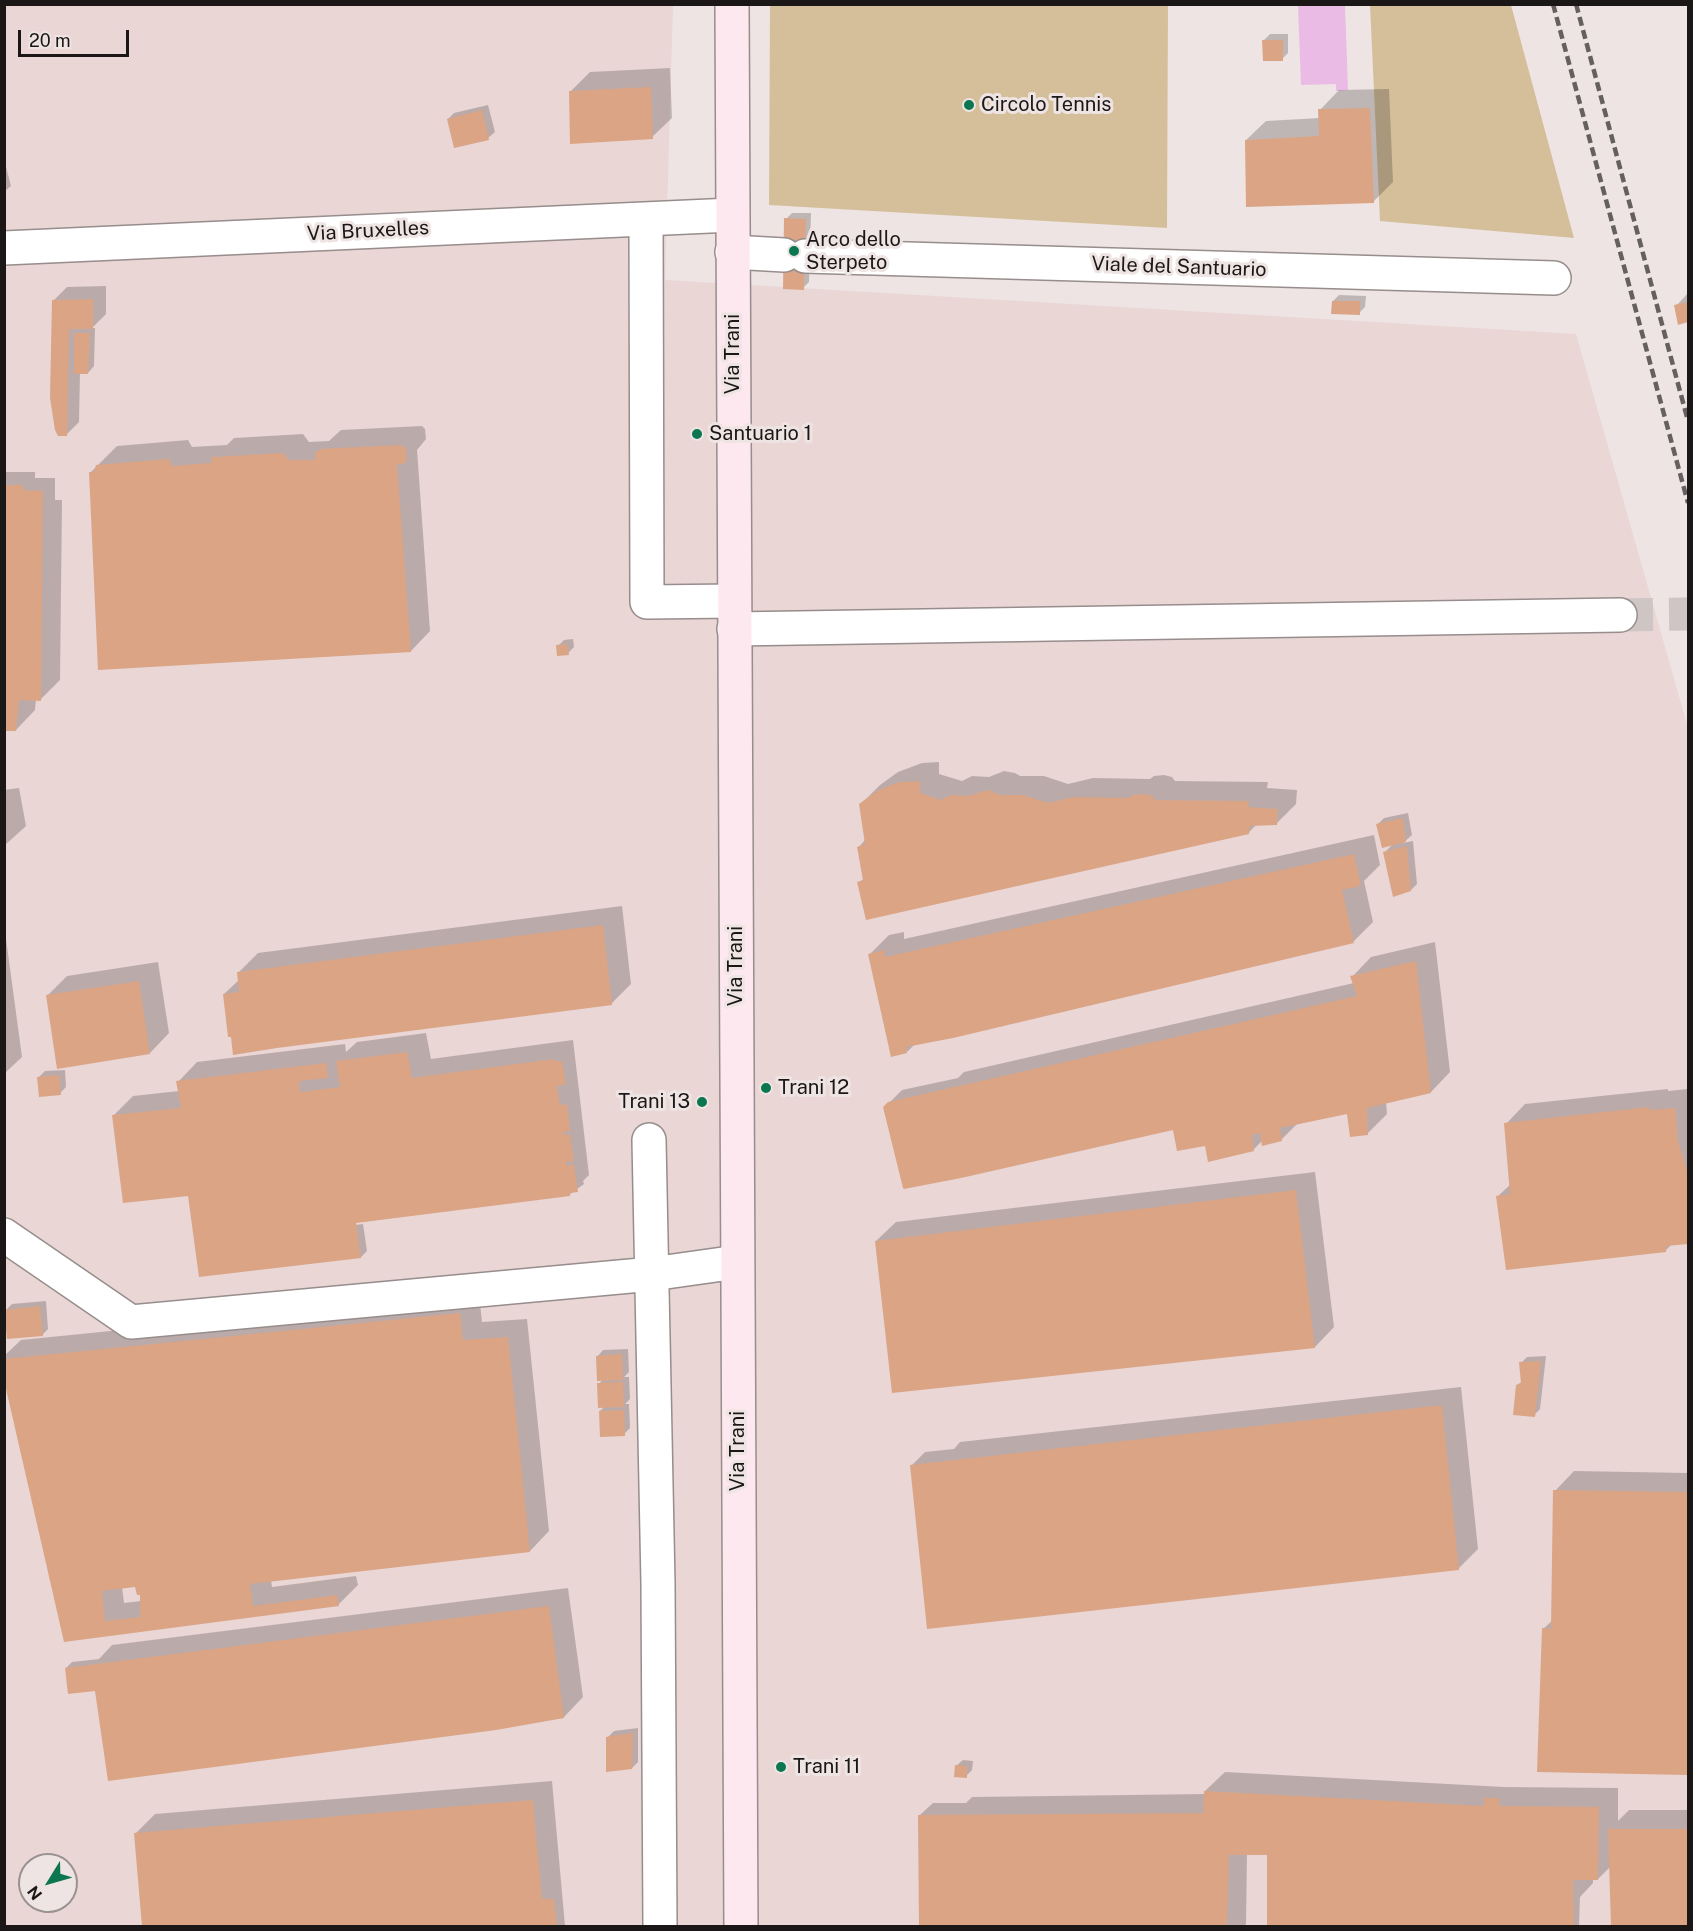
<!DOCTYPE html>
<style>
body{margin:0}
#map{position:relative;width:1693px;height:1931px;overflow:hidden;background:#eee4e3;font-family:"Public Sans",sans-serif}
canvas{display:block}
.frame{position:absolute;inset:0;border:6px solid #1a1716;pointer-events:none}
.north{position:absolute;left:18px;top:1853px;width:60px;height:60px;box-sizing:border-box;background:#eee4e3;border:2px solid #999291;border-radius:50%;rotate:233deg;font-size:16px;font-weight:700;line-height:24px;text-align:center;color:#1a1716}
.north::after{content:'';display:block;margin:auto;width:21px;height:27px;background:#0b764f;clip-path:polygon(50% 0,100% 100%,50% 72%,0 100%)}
.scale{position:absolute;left:18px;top:30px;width:111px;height:27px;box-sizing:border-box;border:3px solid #1a1716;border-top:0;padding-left:8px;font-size:18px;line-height:21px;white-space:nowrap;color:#1a1716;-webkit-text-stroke:4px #eee4e3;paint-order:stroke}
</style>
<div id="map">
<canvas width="1693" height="1931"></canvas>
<div class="frame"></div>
<div class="north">N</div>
<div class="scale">20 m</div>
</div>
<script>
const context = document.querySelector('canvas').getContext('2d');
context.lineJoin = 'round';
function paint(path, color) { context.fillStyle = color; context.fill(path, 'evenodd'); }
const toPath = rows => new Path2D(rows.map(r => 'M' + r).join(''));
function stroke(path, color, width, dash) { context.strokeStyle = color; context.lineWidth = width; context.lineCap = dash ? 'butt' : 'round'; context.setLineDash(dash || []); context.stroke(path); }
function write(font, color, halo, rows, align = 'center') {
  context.font = font + ' "Public Sans",sans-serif'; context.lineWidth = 6; context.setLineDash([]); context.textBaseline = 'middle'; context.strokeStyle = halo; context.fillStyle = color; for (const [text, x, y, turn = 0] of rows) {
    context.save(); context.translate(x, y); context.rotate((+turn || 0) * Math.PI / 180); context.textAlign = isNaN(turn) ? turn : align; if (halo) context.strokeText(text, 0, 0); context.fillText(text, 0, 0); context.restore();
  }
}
paint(toPath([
 [5,5,673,5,665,280,1576,334,1688,728,1688,1926,5,1926],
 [30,1865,66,1865,66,1901,30,1901]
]), '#e9d6d5');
paint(toPath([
 [770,5,1168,5,1167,228,769,205],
 [1370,5,1511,5,1574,238,1380,221]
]), '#d5bf9b');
paint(toPath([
 [1298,5,1345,5,1348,90,1336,91,1336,84,1301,85]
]), '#eabbe5');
paint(toPath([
 [1270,34,1288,34,1288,53,1282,59,1264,40],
 [670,68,672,118,652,137,570,92,590,72],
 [1389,89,1393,182,1373,202,1246,140,1266,121,1320,118,1320,110,1339,90],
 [488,105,495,132,488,138,448,119,454,113],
 [4,159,11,186,4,192],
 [792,213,811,213,809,282,803,288,786,219],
 [106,286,106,314,92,328,95,328,94,366,88,373,80,372,79,422,66,435,54,300,67,287],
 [1688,293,1688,321,1680,323,1676,306],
 [1339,295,1366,296,1365,307,1359,313,1333,301],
 [422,426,425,429,426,439,417,450,430,631,411,651,91,472,117,446,188,440,192,447,227,445,234,438,303,434,309,442,329,441,341,430],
 [4,472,35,472,35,478,55,478,55,500,62,500,60,680,41,699,36,699,35,710,16,730,4,729],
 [573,639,574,647,568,653,558,646,564,640],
 [939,762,939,774,962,781,972,776,989,777,1004,771,1015,773,1020,776,1044,776,1068,784,1093,778,1150,779,1154,776,1164,775,1172,777,1175,781,1268,782,1267,788,1297,790,1296,804,1276,824,1257,824,1248,833,859,883,864,878,859,847,865,840,860,805,880,785,898,772,922,763],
 [19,788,26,826,4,846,4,790],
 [1408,813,1412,835,1403,843,1413,841,1417,884,1411,890,1385,852,1394,843,1378,824,1384,818],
 [1374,835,1380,865,1364,881,1373,922,1353,942,915,1044,907,1052,870,954,889,935,904,932,904,939],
 [622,906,631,984,611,1004,224,994,239,980,238,973,258,953],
 [4,924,22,1057,4,1074],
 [1435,942,1450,1072,1431,1092,1386,1102,1387,1114,1367,1134,1348,1113,1298,1123,1281,1140,1263,1140,1254,1149,1206,1144,1174,1128,885,1107,902,1090,958,1078,964,1072,1354,983,1352,977,1371,957],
 [158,962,169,1033,150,1053,48,995,67,976],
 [426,1033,431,1059,573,1040,589,1175,583,1181,584,1184,569,1195,201,1241,201,1244,363,1224,367,1251,361,1257,200,1276,196,1244,198,1242,196,1242,189,1194,125,1202,114,1115,133,1096,179,1091,178,1082,197,1062,345,1044,346,1052,357,1042],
 [65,1070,66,1087,60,1093,39,1077,45,1071],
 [1668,1089,1668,1091,1688,1089,1688,1242,1672,1244,1666,1250,1498,1196,1511,1184,1506,1124,1525,1104],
 [1315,1172,1334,1327,1315,1347,876,1241,896,1222],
 [479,1294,482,1322,527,1319,549,1531,530,1551,271,1580,272,1587,356,1576,358,1585,338,1605,65,1640,4,1373,4,1356,21,1340],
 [137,1586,141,1593,141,1601,124,1603,122,1587],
 [46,1301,48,1329,42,1335,6,1310,12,1304],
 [628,1349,629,1372,624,1377,629,1377,630,1399,625,1404,629,1404,630,1428,624,1434,600,1411,605,1406,599,1384,603,1379,597,1357,603,1350],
 [1546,1356,1540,1409,1534,1415,1518,1385,1522,1381,1521,1363,1527,1357],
 [1461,1387,1478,1549,1458,1569,912,1465,925,1452,954,1449,960,1442],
 [1574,1471,1688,1473,1688,1774,1539,1770,1543,1629,1553,1620,1555,1491],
 [568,1588,583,1697,564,1717,96,1687,66,1668,72,1662,99,1659,112,1645],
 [638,1728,638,1762,632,1768,608,1737,614,1731],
 [963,1760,973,1761,972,1770,966,1776,956,1766],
 [1225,1772,1504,1787,1618,1788,1618,1821,1629,1810,1688,1810,1688,1926,1612,1926,1611,1866,1598,1879,1593,1879,1593,1883,1580,1897,1579,1926,1268,1926,1268,1853,1247,1854,1246,1924,1244,1926,920,1926,920,1815,933,1803,966,1803,972,1797,1205,1794,1205,1791],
 [552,1781,565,1926,144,1926,136,1833,155,1814]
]), '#0003');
paint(toPath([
 [1262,40,1283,40,1283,61,1263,61],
 [651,87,653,139,570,144,569,91],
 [1370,108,1374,203,1246,207,1245,140,1319,136,1318,109],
 [482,110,489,140,454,148,447,119],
 [784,218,806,219,804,290,783,289],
 [93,299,93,329,69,329,67,436,58,436,55,430,50,398,52,300],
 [1332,301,1360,301,1360,315,1331,314],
 [1688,302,1688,322,1678,325,1674,305],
 [74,333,90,333,88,374,74,374],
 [402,445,406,449,407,460,403,464,397,464,411,652,98,670,89,472,94,472,96,465,169,459,172,466,212,463,211,458,213,457,283,453,289,460,315,460,315,453,320,449],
 [4,485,23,485,23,490,43,491,41,701,19,700,16,731,4,731],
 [567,644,569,655,557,656,556,645],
 [920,781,920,793,941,800,951,795,968,796,988,790,1000,795,1023,795,1048,803,1073,797,1129,798,1133,795,1144,794,1153,796,1155,800,1249,801,1248,807,1278,809,1277,825,1250,826,1249,834,866,920,857,882,863,880,857,847,865,844,859,804,877,791,891,785,901,782],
 [1403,818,1406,842,1382,848,1376,824],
 [1407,846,1411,891,1393,897,1383,852],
 [1354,854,1361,886,1342,890,1354,943,953,1038,906,1047,907,1053,891,1057,868,954,885,950,885,957],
 [603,925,612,1005,277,1048,233,1055,231,1037,228,1037,223,994,239,992,237,972],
 [1416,961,1431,1093,1367,1108,1368,1135,1350,1137,1347,1114,1280,1128,1282,1141,1262,1146,1260,1133,1252,1135,1254,1151,1208,1162,1205,1146,1177,1151,1173,1130,961,1178,904,1189,903,1188,883,1107,888,1102,1357,996,1350,976],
 [139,981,150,1054,57,1069,46,995],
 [407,1052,412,1078,554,1059,554,1061,562,1061,566,1084,557,1086,560,1105,567,1104,570,1131,563,1132,563,1135,570,1134,574,1161,566,1162,566,1166,574,1164,578,1192,570,1193,570,1196,356,1223,361,1258,199,1277,188,1196,123,1203,112,1115,181,1108,176,1081,326,1063,328,1078,299,1081,300,1092,340,1087,336,1061],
 [59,1075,61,1095,39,1097,37,1077],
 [1649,1107,1649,1110,1675,1108,1678,1141,1688,1175,1688,1244,1666,1246,1666,1252,1506,1270,1496,1196,1510,1194,1504,1123],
 [1296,1190,1315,1348,892,1393,875,1241],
 [40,1306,43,1336,7,1339,4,1310],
 [460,1313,463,1340,508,1337,530,1552,250,1584,253,1606,337,1595,339,1606,64,1642,4,1380,4,1359],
 [135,1587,137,1595,140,1595,140,1617,105,1621,102,1591],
 [622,1354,623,1380,597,1381,596,1356],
 [1541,1361,1535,1417,1513,1415,1516,1385,1521,1383,1519,1362],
 [623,1382,624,1407,598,1408,597,1383],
 [1442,1405,1459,1570,927,1629,910,1465],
 [624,1410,625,1436,600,1437,599,1411],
 [1553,1490,1688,1492,1688,1775,1537,1772,1542,1628,1551,1629],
 [549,1606,564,1718,496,1730,108,1781,95,1691,68,1694,65,1668],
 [633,1733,632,1769,606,1772,606,1737],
 [955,1765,967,1766,967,1778,954,1777],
 [1204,1791,1484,1806,1484,1798,1499,1798,1499,1806,1599,1807,1598,1880,1573,1880,1574,1926,1267,1926,1267,1855,1229,1855,1227,1926,919,1926,918,1815,1203,1813],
 [533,1800,542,1899,554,1899,557,1926,142,1926,134,1833],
 [1608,1829,1688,1829,1688,1926,1611,1926]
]), '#daa485');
stroke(toPath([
 [1620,615,1688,614]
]), '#cec5c4', 33, [33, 16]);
const street = toPath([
 [646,219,647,602,734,601],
 [4,248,732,215],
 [732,252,784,255],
 [805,256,1554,278],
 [734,629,1620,615],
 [649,1140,658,1584,660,1926],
 [4,1235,131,1322,652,1274,737,1262]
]);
const secondary = toPath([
 [732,4,741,1926]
]);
stroke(street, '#968d8c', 36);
stroke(secondary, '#968d8c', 36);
stroke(street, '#fff', 33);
stroke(secondary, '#fee8f0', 33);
stroke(toPath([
 [1553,4,1688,503],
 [1576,4,1688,421]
]), '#65605f', 4.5, [9, 4.5]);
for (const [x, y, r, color] of [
 [969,105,6,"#0b764f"],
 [794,251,6,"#0b764f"],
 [697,434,6,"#0b764f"],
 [766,1088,6,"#0b764f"],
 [702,1102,6,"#0b764f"],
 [781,1767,6,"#0b764f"]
]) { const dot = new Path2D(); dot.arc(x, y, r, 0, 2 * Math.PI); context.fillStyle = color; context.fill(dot); stroke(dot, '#eee4e3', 2); }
write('20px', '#1a1716', '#eee4e3', [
 ["Circolo Tennis",981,105],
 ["Arco dello",806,240],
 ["Sterpeto",806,263],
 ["Santuario 1",709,434],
 ["Trani 12",778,1088],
 ["Trani 13",690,1102,"right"],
 ["Trani 11",793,1767]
], 'left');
write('20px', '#1a1716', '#eee4e3', [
 ["Via Bruxelles",368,231,-3],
 ["Viale del Santuario",1179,267,2],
 ["Via Trani",733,354,-90],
 ["Via Trani",736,966,-90],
 ["Via Trani",738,1451,-90]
]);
</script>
